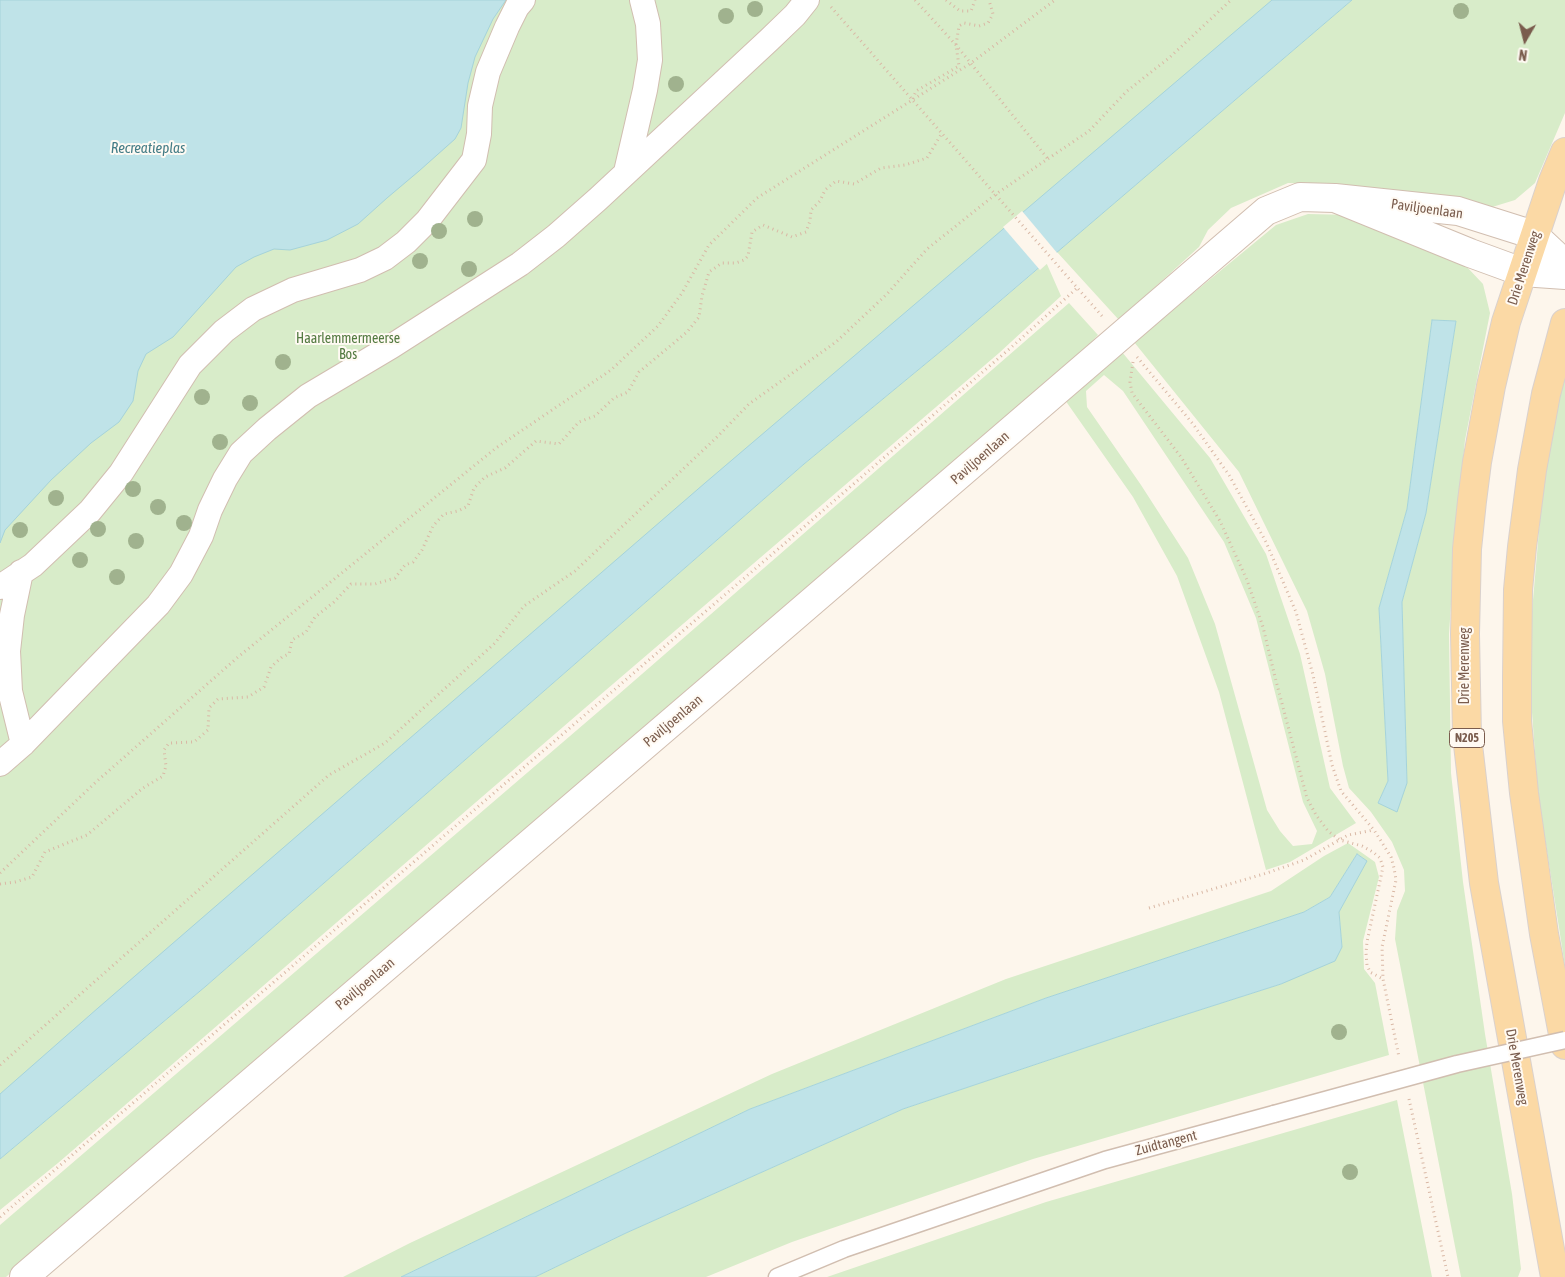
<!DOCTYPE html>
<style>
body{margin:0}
#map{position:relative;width:1565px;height:1277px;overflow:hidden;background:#fdf6ec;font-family:"Asap Condensed",sans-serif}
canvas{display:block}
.north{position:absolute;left:1500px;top:15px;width:50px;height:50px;-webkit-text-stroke:4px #fffaf3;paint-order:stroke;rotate:188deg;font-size:14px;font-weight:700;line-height:20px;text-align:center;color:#7a5c4d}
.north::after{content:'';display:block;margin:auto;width:18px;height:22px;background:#7a5c4d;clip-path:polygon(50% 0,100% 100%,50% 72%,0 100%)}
</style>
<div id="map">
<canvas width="1565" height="1277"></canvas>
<div class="north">N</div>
</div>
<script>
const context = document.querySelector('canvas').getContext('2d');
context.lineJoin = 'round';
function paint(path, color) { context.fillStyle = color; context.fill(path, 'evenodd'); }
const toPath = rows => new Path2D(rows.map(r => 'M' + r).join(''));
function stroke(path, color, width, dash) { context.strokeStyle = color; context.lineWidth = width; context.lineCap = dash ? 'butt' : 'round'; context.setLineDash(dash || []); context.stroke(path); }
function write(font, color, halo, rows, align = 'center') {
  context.font = font + ' "Asap Condensed",sans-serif'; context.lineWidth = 4; context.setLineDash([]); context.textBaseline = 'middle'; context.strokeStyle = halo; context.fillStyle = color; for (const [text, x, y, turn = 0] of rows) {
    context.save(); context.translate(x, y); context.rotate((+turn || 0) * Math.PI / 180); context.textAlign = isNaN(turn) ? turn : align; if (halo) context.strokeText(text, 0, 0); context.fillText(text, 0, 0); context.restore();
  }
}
paint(toPath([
 [0,0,1289,0,0,1101],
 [1352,0,1565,0,1565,113,1535,183,1515,200,1489,208,1337,184,1288,183,1231,208,1208,230,1199,247,1119,320,1057,252],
 [1308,214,1351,215,1466,266,1483,284,1490,313,1465,440,1455,546,1449,634,1451,773,1463,882,1485,1034,1512,1194,1521,1269,1518,1277,1461,1277,1395,939,1397,911,1405,891,1404,870,1392,842,1371,812,1349,788,1343,766,1325,674,1307,611,1239,472,1134,342,1276,225],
 [1432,320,1456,321,1426,513,1402,602,1407,783,1378,803,1388,781,1379,608,1407,509],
 [1046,262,1061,296,999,353,585,708,58,1163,0,1210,0,1159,206,986,804,464,952,342],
 [1069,303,1098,335,1087,347,6,1277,0,1277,0,1225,619,694],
 [1122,352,1210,458,1266,554,1300,654,1330,788,1356,823,1290,862,1266,870,1219,692,1177,576,1133,497,1065,400],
 [1104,375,1123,391,1224,542,1256,618,1303,802,1317,831,1312,844,1293,846,1280,831,1267,810,1215,624,1188,558,1141,485,1087,407,1086,391],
 [1565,375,1565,966,1538,794,1528,658,1545,461],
 [1348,843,1375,862,1379,877,1363,941,1364,969,1375,983,1389,1055,1033,1159,792,1242,706,1277,535,1277,626,1233,903,1109,1156,1024,1281,984,1342,947,1339,912,1366,861,1357,854,1330,897,1304,912,1046,998,750,1109,401,1277,343,1277,410,1243,772,1074,1006,979,1271,891,1324,856],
 [1397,1100,1432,1277,827,1277,1046,1202]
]), '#d8ecc9');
const water = toPath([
 [0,0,506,0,493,19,475,57,468,83,461,128,455,139,419,171,387,198,358,224,327,240,290,250,274,249,254,257,236,267,173,337,146,354,138,371,133,401,119,422,91,443,51,480,5,530,0,543,0,0],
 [1272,0,1352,0,952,342,804,464,206,986,0,1159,0,1094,98,1008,705,483,1272,0],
 [1432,320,1456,321,1426,513,1402,602,1407,783,1397,812,1378,803,1388,781,1379,608,1407,509,1432,320],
 [1357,854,1367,861,1339,912,1342,947,1335,961,1281,984,1156,1024,903,1109,626,1233,535,1277,401,1277,750,1109,1046,998,1304,912,1330,897,1357,854]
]);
paint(water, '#bfe3e8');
stroke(water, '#a5d3da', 1);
paint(toPath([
 [1022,211,1058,254,1040,270,1003,227]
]), '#fdf6ec');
const service = toPath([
 [777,1277,844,1249,1105,1160,1274,1114]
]);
const pedestrian = toPath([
 [626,172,645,90,650,60,648,24,642,0],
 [21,572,12,615,8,651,10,691,23,744],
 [0,587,33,565,90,511,121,473,190,365,224,331,253,309,293,290,360,270,385,258,406,242,427,221,474,160,479,134,480,106,488,72,507,27,517,7,523,0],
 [0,764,23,744,158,605,181,574,201,536,210,510,225,479,241,453,267,429,308,396,392,346,520,264,556,236,598,199,769,40,795,15,807,0]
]);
const minor = toPath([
 [1565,264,1534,235,1458,211,1335,198,1470,253,1522,272,1565,275],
 [24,1277,709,690,1266,211,1300,197,1335,198]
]);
const primary = toPath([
 [1565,323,1546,394,1532,470,1522,547,1518,590,1517,677,1517,721,1524,793,1544,934,1565,1045],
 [1555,1277,1484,883,1467,736,1465,634,1467,549,1472,501,1477,462,1491,386,1506,322,1553,181,1565,152]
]);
stroke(service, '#d1beb0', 19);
stroke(pedestrian, '#d1beb0', 26);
stroke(minor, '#d1beb0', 30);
stroke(primary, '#dad1cd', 30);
stroke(toPath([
 [915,0,956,45,1048,159],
 [946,0,960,11,971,11,975,0],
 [831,7,1102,316],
 [913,99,916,91,959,66,956,45,959,26,964,23,979,26,988,23,993,14,989,0],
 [1137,357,1193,424,1229,475,1266,542,1296,612,1313,675,1332,765,1341,791,1374,830,1391,857,1394,868,1396,880,1382,947,1383,979,1399,1057],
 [1133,362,1130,382,1132,393,1181,457,1220,521,1247,580,1263,627,1275,677,1307,798,1316,815,1328,831,1340,840,1362,846,1373,852,1380,858,1383,867,1367,942,1366,953,1367,965,1370,972,1383,979],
 [0,873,96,782,238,657,496,448,611,370,658,326,682,293,709,245,757,198,971,63,1055,0],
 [0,884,15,882,32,877,45,852,87,835,143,788,163,776,166,766,164,750,169,743,194,742,208,730,209,708,218,699,248,697,264,687,271,667,282,657,289,654,292,640,306,632,315,617,334,602,351,584,375,584,395,578,405,565,413,562,422,550,433,526,444,514,458,511,468,506,474,488,485,477,505,468,536,441,559,444,579,422,595,416,614,398,628,392,639,372,687,332,699,317,702,296,709,272,722,263,736,263,744,260,748,256,752,232,763,225,792,237,806,232,810,221,811,210,820,201,825,190,836,181,854,184,881,168,905,165,927,158,942,133],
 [1149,908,1267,873,1304,860,1348,835,1374,830],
 [0,1065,329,775,385,743,495,643,524,606,575,571,716,438,749,404,836,342,887,294,927,249,996,194,1089,131,1127,91,1169,58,1231,0],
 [1409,1099,1448,1277],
 [0,1217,812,520,1015,344,1077,288]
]), '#d9b8a5', 3, [1, 4]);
stroke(service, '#fff', 16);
stroke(pedestrian, '#fff', 24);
stroke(minor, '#fff', 28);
stroke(primary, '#fbd9a5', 28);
const serviceBridge = toPath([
 [1274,1114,1457,1064,1565,1040]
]);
stroke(serviceBridge, '#d1beb0', 19, []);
stroke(serviceBridge, '#fff', 16);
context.fillStyle = '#a0b28e';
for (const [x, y] of [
 [755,9],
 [1461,11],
 [726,16],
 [676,84],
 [475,219],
 [439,231],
 [420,261],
 [469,269],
 [283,362],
 [202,397],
 [250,403],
 [220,442],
 [133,489],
 [56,498],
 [158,507],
 [184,523],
 [98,529],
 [20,530],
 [136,541],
 [80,560],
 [117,577],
 [1339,1032],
 [1350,1172]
]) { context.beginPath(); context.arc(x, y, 8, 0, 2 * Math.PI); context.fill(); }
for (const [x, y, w] of [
 [1467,738,35]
]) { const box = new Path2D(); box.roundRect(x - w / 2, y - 9.5, w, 19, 4); context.fillStyle = '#fffaf3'; context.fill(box); stroke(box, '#7a5c4d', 1); }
write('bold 12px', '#7a5c4d', null, [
 ["N205",1467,738]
]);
write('14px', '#7a5c4d', '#fffaf3', [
 ["Paviljoenlaan",1427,209,8],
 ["Drie Merenweg",1524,268,-72],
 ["Paviljoenlaan",980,458,-41],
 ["Drie Merenweg",1465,666,-90],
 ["Paviljoenlaan",673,721,-40],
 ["Paviljoenlaan",365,984,-40],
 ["Drie Merenweg",1517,1067,80],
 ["Zuidtangent",1166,1143,-15]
]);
write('14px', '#537a41', '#fffaf3', [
 ["Haarlemmermeerse",348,339],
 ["Bos",348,355]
]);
write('italic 15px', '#437c86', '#fffaf3', [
 ["Recreatieplas",148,148]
]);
</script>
